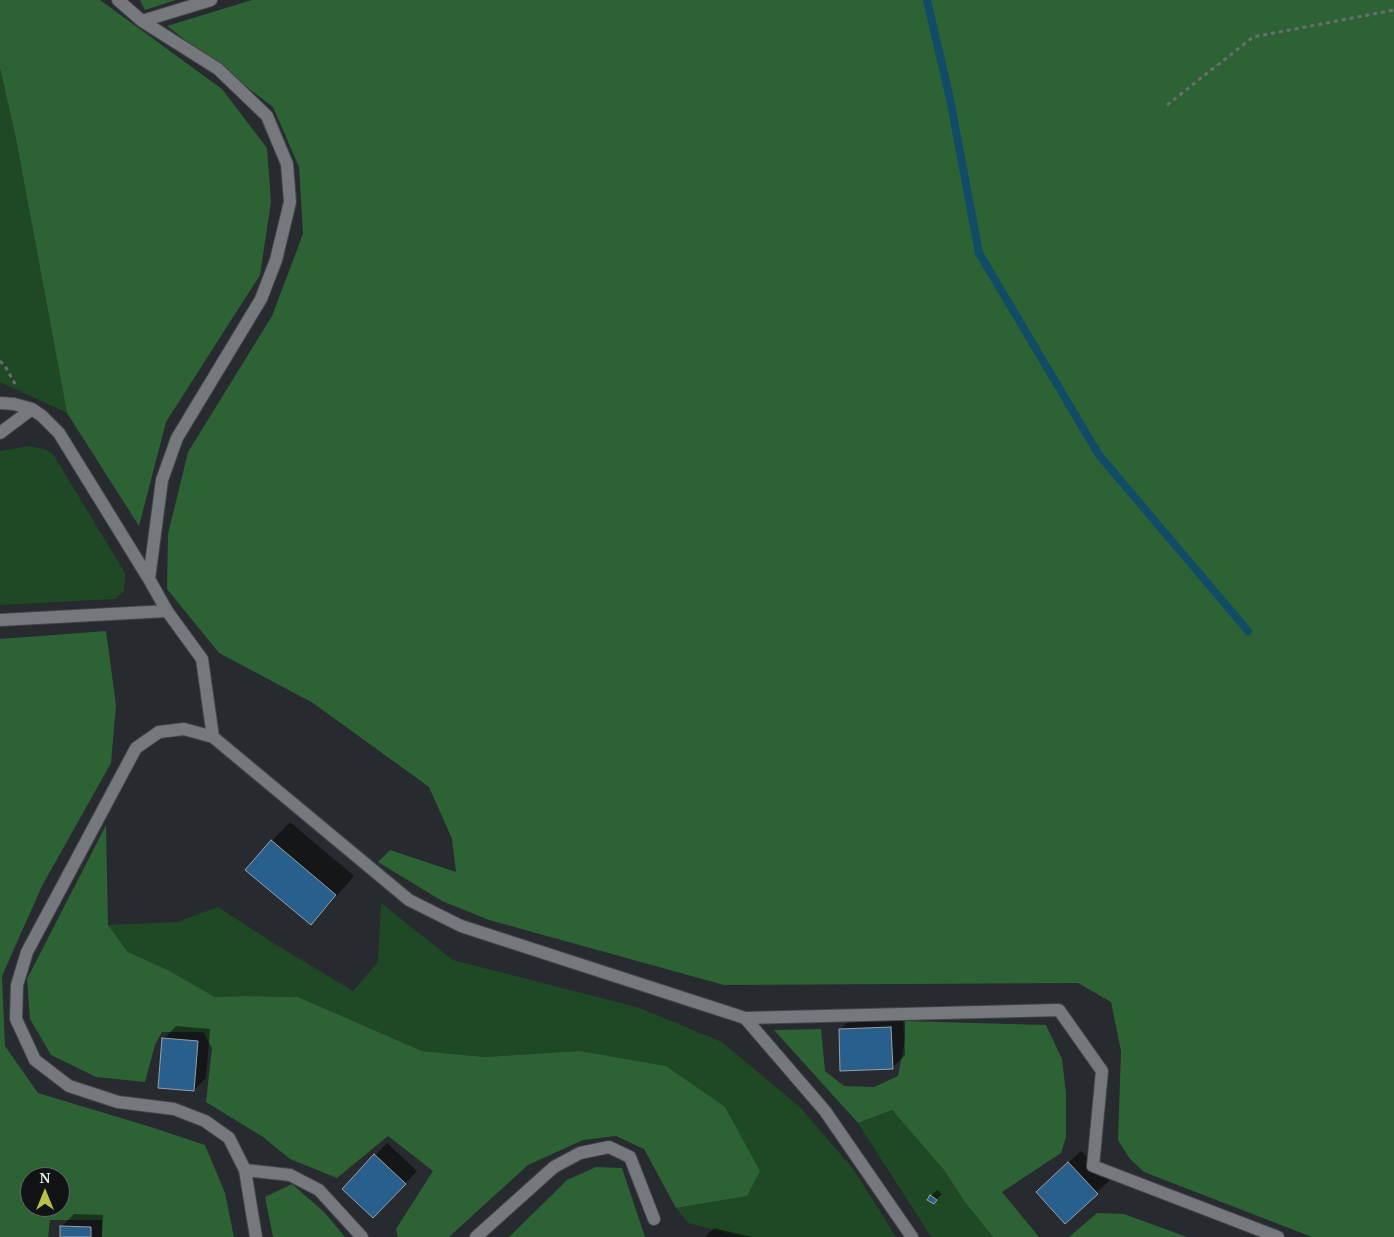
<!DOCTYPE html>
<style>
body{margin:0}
#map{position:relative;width:1394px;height:1237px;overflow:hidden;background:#272a2e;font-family:"Noto Serif",serif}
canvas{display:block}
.north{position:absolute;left:20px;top:1167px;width:50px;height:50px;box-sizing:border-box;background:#111314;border:1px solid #656869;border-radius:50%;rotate:0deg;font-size:14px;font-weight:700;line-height:20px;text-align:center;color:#e4e7e9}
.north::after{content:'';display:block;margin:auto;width:18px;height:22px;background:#b8c147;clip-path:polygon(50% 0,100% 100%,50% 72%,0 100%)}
</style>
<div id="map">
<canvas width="1394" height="1237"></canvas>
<div class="north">N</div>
</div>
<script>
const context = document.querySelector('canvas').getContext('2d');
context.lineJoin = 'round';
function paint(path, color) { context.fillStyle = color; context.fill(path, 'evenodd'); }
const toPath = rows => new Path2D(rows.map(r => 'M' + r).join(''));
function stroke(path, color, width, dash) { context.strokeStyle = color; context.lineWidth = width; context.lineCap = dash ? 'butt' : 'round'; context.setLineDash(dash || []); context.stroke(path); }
paint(toPath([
 [0,68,16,139,67,413,0,382],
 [28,446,45,449,53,454,125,573,124,591,115,599,0,605,0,451],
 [381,903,453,960,640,1008,722,1042,800,1107,854,1170,896,1237,741,1237,688,1223,676,1208,747,1196,579,1051,485,1057,422,1051,298,997,245,996,215,997,168,970,128,952,108,925,177,922,218,907,275,944,353,991,378,962],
 [892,1110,944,1170,964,1201,993,1237,931,1237,858,1123]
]), '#1f4825');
paint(toPath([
 [0,0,100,0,222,89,267,148,271,202,260,275,166,422,139,526,67,413,16,139,0,68],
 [140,0,176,0,145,10],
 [252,0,1394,0,1394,1237,1312,1237,1144,1172,1130,1159,1118,1140,1121,1051,1111,1002,1078,983,724,985,489,920,442,901,378,862,390,850,456,872,452,839,429,787,313,703,219,653,167,589,168,534,188,452,272,316,303,234,299,167,273,107,167,26],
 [106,631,116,705,111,763,42,886,2,976,5,1046,38,1093,151,1127,205,1145,225,1193,234,1237,102,1237,102,1220,50,1220,48,1237,0,1237,0,639],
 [30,1177,60,1177,60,1207,30,1207],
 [106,825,108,925,128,952,168,970,215,997,245,996,298,997,422,1051,485,1057,579,1051,666,1066,725,1107,760,1171,747,1196,676,1208,644,1149,616,1136,583,1140,528,1165,449,1237,398,1237,396,1229,433,1171,388,1136,337,1178,290,1159,263,1137,206,1102,212,1048,203,1032,162,1032,155,1045,145,1082,96,1077,51,1055,30,1019,27,979],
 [905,1021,1046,1025,1062,1059,1066,1093,1066,1137,1061,1153,1002,1192,1039,1237,993,1237,964,1201,944,1170,892,1110,858,1123,774,1030,821,1029,825,1071,844,1086,874,1087,898,1076,905,1040],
 [596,1167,622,1168,645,1237,509,1237,567,1180],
 [292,1184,324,1212,345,1237,273,1237,265,1197],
 [1097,1213,1124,1214,1187,1237,1069,1237]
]), '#2d6235');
paint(toPath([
 [290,822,354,876,329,905,311,923,272,841],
 [903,1016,905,1055,892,1068,840,1030,852,1017],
 [176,1026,210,1029,206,1078,194,1090,164,1039],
 [387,1143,417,1171,385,1204,344,1189],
 [1081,1151,1109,1181,1065,1222,1049,1180],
 [937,1190,942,1194,934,1202,931,1196],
 [74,1214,103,1215,102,1237,61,1237,62,1226],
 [714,1228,752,1237,705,1237]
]), '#0007');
stroke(toPath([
 [927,0,950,99,979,253,1099,455,1248,631]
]), '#114c67', 8);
const building = toPath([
 [271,840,336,895,311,925,245,870,271,840],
 [891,1027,893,1069,840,1071,839,1029,891,1027],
 [162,1038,198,1041,194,1091,158,1088,162,1038],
 [374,1154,406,1184,373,1218,342,1189,374,1154],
 [1068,1162,1098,1194,1065,1224,1036,1192,1068,1162],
 [930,1195,937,1200,934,1204,927,1200,930,1195],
 [60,1226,91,1227,91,1237,60,1237,60,1226]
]);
paint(building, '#295f8c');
stroke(building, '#9ca0a4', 1);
const minor = toPath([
 [118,0,142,21,218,69,267,116,287,164,290,202,276,260,261,299,177,438,162,480,149,579,167,611],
 [142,21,211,0],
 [0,403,14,404,32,409,42,416,59,433,149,579],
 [0,433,32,409],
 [0,620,167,611,202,659,213,737,409,900,461,926,745,1018,825,1111,912,1237],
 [213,737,184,729,159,732,136,748,27,952,17,985,16,1019,35,1060,69,1086,118,1102,174,1109,205,1121,229,1138,245,1170,256,1237],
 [745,1018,1059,1010,1102,1071,1093,1166,1278,1237],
 [245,1170,290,1175,319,1190,362,1237],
 [476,1237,554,1167,580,1153,609,1147,630,1157,654,1219]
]);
stroke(minor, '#434649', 14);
stroke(toPath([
 [1167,105,1253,37,1394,10],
 [0,361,5,366,15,384]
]), '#6a6d70', 3, [4, 4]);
stroke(minor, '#75797d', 12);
</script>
